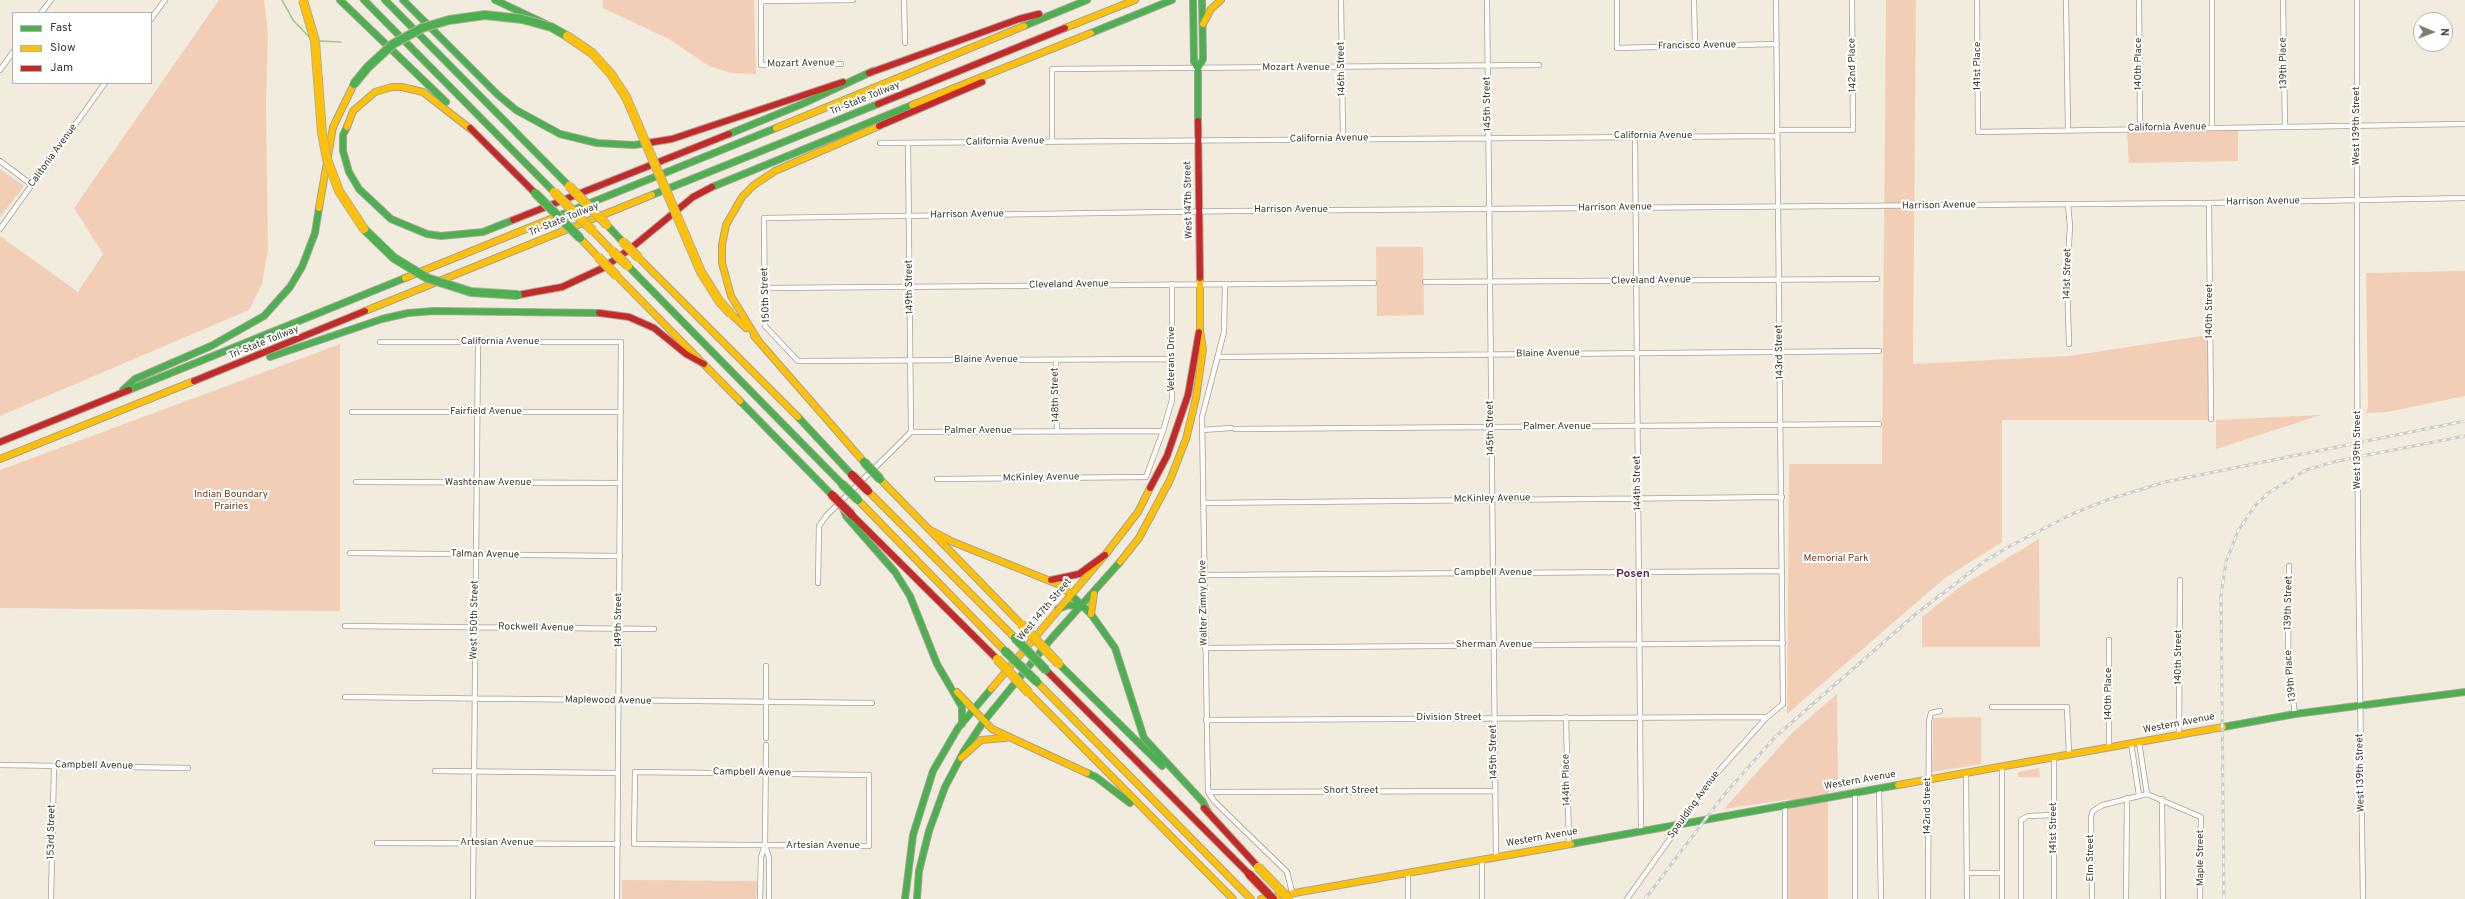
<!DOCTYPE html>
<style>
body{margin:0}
#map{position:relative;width:2465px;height:899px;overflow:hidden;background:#f1ecde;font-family:Overpass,sans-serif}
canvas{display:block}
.legend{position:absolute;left:12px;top:12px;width:140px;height:72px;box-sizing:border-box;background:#fff;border:1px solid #b3b1ad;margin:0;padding:5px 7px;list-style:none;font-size:12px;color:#403c32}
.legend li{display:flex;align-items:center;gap:8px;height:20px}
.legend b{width:20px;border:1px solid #b3b1ad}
.north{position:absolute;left:2413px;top:12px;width:40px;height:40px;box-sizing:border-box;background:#fff;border:1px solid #b3b1ad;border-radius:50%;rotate:91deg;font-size:11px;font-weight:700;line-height:16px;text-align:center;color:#403c32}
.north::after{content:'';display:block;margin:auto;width:14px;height:18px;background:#7e7a6e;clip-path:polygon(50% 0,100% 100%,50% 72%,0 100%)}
</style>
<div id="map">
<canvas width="2465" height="899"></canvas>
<ul class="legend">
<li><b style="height:5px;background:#4caf50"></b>Fast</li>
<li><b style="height:5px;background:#ffc107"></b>Slow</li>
<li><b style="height:5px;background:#c62828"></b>Jam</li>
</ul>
<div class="north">N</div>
</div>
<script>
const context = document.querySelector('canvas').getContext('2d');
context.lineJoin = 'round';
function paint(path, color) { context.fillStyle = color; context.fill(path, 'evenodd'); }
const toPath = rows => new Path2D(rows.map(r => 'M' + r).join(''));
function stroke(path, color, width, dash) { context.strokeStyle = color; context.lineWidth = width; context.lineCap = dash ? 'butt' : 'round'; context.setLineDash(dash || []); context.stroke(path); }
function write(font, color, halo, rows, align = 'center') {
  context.font = font + ' Overpass,sans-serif'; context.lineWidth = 4; context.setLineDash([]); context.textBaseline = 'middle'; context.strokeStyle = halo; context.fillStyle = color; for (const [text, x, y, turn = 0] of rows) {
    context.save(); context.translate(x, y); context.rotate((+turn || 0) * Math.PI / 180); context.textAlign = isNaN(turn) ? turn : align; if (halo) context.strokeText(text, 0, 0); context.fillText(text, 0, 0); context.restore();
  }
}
paint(toPath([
 [219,0,264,0,268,33,266,104,268,249,262,284,249,310,0,416,0,236,78,292,103,254,74,208],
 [603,0,754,0,756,74,731,73,709,66,669,39,603,8],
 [1886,0,1916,0,1913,364,2069,356,2208,335,2208,420,2002,420,2002,542,1945,578,1787,714,1789,464,1882,464],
 [2238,130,2238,161,2129,163,2127,133],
 [0,169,24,186,0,217],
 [1376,247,1423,247,1424,315,1377,316],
 [2465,271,2465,396,2387,412,2366,413,2368,406,2366,273],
 [340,344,340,611,0,608,0,470],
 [2321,415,2216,449,2216,420],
 [2039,539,2040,647,1922,647,1922,617,1960,587],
 [1837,694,1838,788,1828,792,1828,899,1785,899,1785,804,1791,799,1724,809,1792,733],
 [1981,717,1981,764,1932,772,1933,718],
 [2039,768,2040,777,2018,777,2018,772],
 [622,880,757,881,756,899,622,899]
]), '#f3ceb6');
stroke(toPath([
 [282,0,293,20,311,39],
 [319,41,341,42]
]), '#a4c386', 1.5);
const street = toPath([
 [761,0,761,65,841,64],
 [904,0,905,43],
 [1341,0,1343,138],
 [1487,0,1496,857],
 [1617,0,1617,48,1777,44],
 [1694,0,1695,46],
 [1977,0,1978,132,2465,124],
 [2066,0,2068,130],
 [2139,0,2140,129],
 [2212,0,2212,127],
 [2283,0,2285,126],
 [2357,0,2357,333],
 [761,1,853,0],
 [41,13,51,0],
 [151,19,165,0],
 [0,70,13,52],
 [1777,130,1853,130,1852,0],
 [1635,136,1641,831],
 [1052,142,1052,69,1539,65],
 [880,143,1777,136],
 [908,143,911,432],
 [0,161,32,185],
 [2209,203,2211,419],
 [2068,204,2070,226,2067,279,2069,344],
 [0,229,105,83],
 [1425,282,1877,279],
 [1225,284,1224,332,1202,417,1208,792,1214,801,1287,872,1292,892],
 [765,288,1374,283],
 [380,342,621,342,617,899],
 [1218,357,1879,351],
 [1173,359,798,361,765,326,764,218,1234,211,2209,203,2465,198],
 [1056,360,1057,431],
 [352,412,621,412],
 [1235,429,1879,424],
 [1202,430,1231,428],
 [937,479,1146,477,1163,431,1172,400,1172,284],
 [356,482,620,483],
 [1203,503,1782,497],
 [2358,540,2363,899],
 [350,553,620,556],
 [2289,566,2288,663,2295,714],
 [1204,575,1782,571],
 [818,583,819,526,827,515,911,432,1163,431],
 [345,626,654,629],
 [2109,640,2109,748],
 [1205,648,1783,643],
 [766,666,766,738],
 [345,697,872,703],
 [1992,707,2067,707,2069,755],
 [1566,717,1569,844],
 [1206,720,1767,717,1783,704,1776,0],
 [2179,735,2180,580],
 [2139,742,2147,794],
 [2131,743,2139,795],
 [766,745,765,845,769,858,769,899],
 [2054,758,2054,899],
 [0,765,188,768],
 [2002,767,2002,899],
 [435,771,618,773],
 [635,772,869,775,869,846,634,844,635,772],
 [1966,773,1967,899],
 [1879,788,1881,899],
 [1208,792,1495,791],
 [1855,792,1855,899],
 [2162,799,2163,899],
 [377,843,618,844],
 [1967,873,2002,873],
 [51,899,54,766],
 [473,899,478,342],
 [760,899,761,857,765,845],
 [1408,899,1408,873],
 [1482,899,1482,859],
 [1627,899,1717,773,1767,717],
 [1785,899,1785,804],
 [1928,899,1929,721,1931,713,1940,711],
 [2021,899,2021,820,2028,816,2054,815],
 [2092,899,2091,816,2093,811,2103,805,2147,794,2201,817,2200,899],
 [2126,899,2127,798]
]);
const fast = toPath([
 [340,0,446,102],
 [364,0,554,192],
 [385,0,569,186],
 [403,0,497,94,516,110,560,134,597,143,634,145,647,143],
 [495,0,546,24],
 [1193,0,1194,62,1198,69],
 [1024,26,1087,0],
 [1091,33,1172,0],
 [1198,121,1198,69,1203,59,1202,0],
 [347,127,343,135,343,151,349,172,359,189,391,219,427,234,441,236,483,232,513,220],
 [729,134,802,104,873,71],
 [712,187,912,105],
 [652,195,878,104],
 [558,216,776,128],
 [607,225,623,242],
 [628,266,842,484],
 [270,357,382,319,408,313,434,311,599,313],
 [123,390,135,379,211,346,264,316,290,287,302,267,315,233,319,208],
 [129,390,405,278],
 [740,401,832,495],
 [798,417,852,475],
 [842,506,846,516,895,572,910,596,937,664,962,707,962,724],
 [1069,593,1091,614,1115,648,1144,738,1203,802,1208,812],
 [1058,609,1068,605,1082,607],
 [1059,664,1162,766],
 [2223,727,2295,714,2465,692],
 [1087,773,1096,777,1130,803],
 [1571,844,1898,785],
 [905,899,913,835,933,771,958,728,991,689],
 [917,899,919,871,929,831,945,787,964,751,984,721,1051,639,1120,562]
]);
const slow = toPath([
 [1203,24,1211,9,1221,0],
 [1065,28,1135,0],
 [912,105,1091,33],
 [347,127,353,111,375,92,392,87,402,87,423,92,473,131],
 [776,128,1024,26],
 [319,208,333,127,354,84],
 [593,231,612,251],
 [580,238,598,257],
 [639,258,798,417],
 [617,276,740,401],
 [405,278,558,216],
 [365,311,652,195],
 [731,314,746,328],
 [754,336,864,462],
 [758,340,731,296,722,263,722,245,726,225,742,197,754,185,775,171,879,126],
 [0,459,194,381],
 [880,479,1021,624],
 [868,491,1015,638],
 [858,500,1005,651],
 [932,531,953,542,1060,585,1069,593],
 [1120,562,1139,538,1170,480,1186,439,1196,398,1203,349,1200,330,1200,278],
 [1091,614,1094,594],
 [1037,682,1251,899],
 [991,689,1105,555,1138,512,1150,488],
 [957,692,992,729,1087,773],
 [1029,693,1233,899],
 [961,758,981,740,1005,738],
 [1898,785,2223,727],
 [1261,899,1571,844]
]);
const jam = toPath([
 [869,73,1019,19,1039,14],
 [878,104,1065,28],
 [1198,121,1200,278],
 [879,126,982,82],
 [470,128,535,193],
 [647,143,672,139,843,82],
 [513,220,729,134],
 [518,295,562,287,603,268,630,249,693,197,712,187],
 [599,313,629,317,654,328,686,354,704,364],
 [194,381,365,311],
 [0,442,129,390],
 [1150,488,1167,456,1188,395,1199,332],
 [851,514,997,659],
 [1051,580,1079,574,1105,555],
 [1046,670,1249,874],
 [1204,808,1258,867]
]);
stroke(street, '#a6a297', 6);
stroke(fast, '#a6a297', 8);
stroke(slow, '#a6a297', 8);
stroke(jam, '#a6a297', 8);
stroke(street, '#fdfcfa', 4.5);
stroke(fast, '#4caf50', 6);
stroke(slow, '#ffc107', 6);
stroke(jam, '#c62828', 6);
const rail = toPath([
 [1645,899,1723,796,1775,737,1917,613,1985,561,2010,546,2072,514,2107,500,2165,482,2465,421],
 [2224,899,2221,596,2226,562,2238,531,2254,507,2268,493,2306,470,2337,461,2465,436]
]);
stroke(rail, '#cecdca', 3);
stroke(rail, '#fff', 1.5, [4.5]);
const streetBridge = toPath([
 [2357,333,2358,540]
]);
const fastBridge = toPath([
 [354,84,368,67,393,44,422,28,449,20,485,15,522,19,551,27,567,36],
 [535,193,580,238],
 [364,229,394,258,427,278,471,292,518,295],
 [864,462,880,479],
 [842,484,858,500],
 [1015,638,1046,670],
 [1005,651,1037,682]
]);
const slowBridge = toPath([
 [303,0,315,41,322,133,327,159,339,191,364,229],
 [567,36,592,53,611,74,626,97,701,272,720,302,731,314],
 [569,186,607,225],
 [554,192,593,231],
 [623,242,639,258],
 [612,251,628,266],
 [598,257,617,276],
 [1021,624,1059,664],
 [997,659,1029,693],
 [1258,867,1289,899]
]);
const jamBridge = toPath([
 [852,475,868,491],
 [832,495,851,514],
 [1249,874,1273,899]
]);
stroke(streetBridge, '#a6a297', 6, []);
stroke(fastBridge, '#b2b095', 10, []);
stroke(slowBridge, '#b2b095', 10, []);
stroke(jamBridge, '#b2b095', 10, []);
stroke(streetBridge, '#fdfcfa', 4.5);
stroke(fastBridge, '#4caf50', 8);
stroke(slowBridge, '#ffc107', 8);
stroke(jamBridge, '#c62828', 8);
write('10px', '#403c32', '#fff', [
 ["Francisco Avenue",1697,46,-1],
 ["139th Place",2284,63,-91],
 ["Mozart Avenue",801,64,-1],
 ["140th Place",2139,64,-90],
 ["142nd Place",1853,65,-91],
 ["141st Place",1978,66,-90],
 ["Mozart Avenue",1296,68],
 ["146th Street",1342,69,-91],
 ["Tri-State Tollway",865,99,-22],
 ["145th Street",1488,104,-91],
 ["West 139th Street",2357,126,-90],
 ["California Avenue",2167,128,-1],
 ["California Avenue",1653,136],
 ["California Avenue",1329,139,-1],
 ["California Avenue",1005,142,-1],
 ["Calitonia Avenue",53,156,-54],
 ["West 147th Street",1189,200,-91],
 ["Harrison Avenue",2263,202,-1],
 ["Harrison Avenue",1939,206,-1],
 ["Harrison Avenue",1615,208,-1],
 ["Harrison Avenue",1291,210],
 ["Harrison Avenue",967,215,-1],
 ["Tri-State Tollway",564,220,-22],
 ["141st Street",2068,274,-89],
 ["Cleveland Avenue",1651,281,-1],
 ["Cleveland Avenue",1069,285,-1],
 ["149th Street",910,287,-91],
 ["150th Street",766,295,-92],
 ["140th Street",2210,311,-90],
 ["California Avenue",500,342],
 ["Tri-State Tollway",264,343,-22],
 ["143rd Street",1780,352,-91],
 ["Blaine Avenue",1548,354,-1],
 ["Veterans Drive",1172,359,-90],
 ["Blaine Avenue",986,360],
 ["148th Street",1056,395,-91],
 ["Fairfield Avenue",486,412],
 ["Palmer Avenue",1557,427],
 ["145th Street",1491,428,-91],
 ["Palmer Avenue",978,431],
 ["West 139th Street",2358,450,-90],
 ["McKinley Avenue",1041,478,-1],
 ["Washtenaw Avenue",488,483],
 ["144th Street",1638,483,-91],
 ["McKinley Avenue",1492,499,-1],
 ["Talman Avenue",485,555,1],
 ["Campbell Avenue",1493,573],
 ["Walter Zimny Drive",1204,603,-91],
 ["139th Street",2289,603,-89],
 ["West 147th Street",1045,610,-50],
 ["West 150th Street",475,620,-89],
 ["149th Street",619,620,-90],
 ["Rockwell Avenue",536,628,1],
 ["Sherman Avenue",1494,645],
 ["140th Street",2179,657,-90],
 ["139th Place",2291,676,-95],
 ["140th Place",2109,694,-90],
 ["Maplewood Avenue",608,701,1],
 ["Division Street",1449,718],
 ["Western Avenue",2179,724,-11],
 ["145th Street",1494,752,-91],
 ["Campbell Avenue",94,766,1],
 ["Campbell Avenue",752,773,1],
 ["West 139th Street",2361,773,-91],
 ["144th Place",1567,780,-91],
 ["Western Avenue",1860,781,-10],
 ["Short Street",1351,791],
 ["Spaulding Avenue",1694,805,-54],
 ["142nd Street",1928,806,-90],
 ["141st Street",2054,828,-90],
 ["153rd Street",52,832,-89],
 ["Western Avenue",1542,838,-10],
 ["Artesian Avenue",497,843],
 ["Artesian Avenue",823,846],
 ["Elm Street",2091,858,-90],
 ["Maple Street",2201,858,-90]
]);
write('10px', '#723b19', '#fff', [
 ["Indian Boundary",231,495],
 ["Prairies",231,507],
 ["Memorial Park",1836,559]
]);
write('bold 12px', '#682a4f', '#fff', [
 ["Posen",1633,575]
]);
</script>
